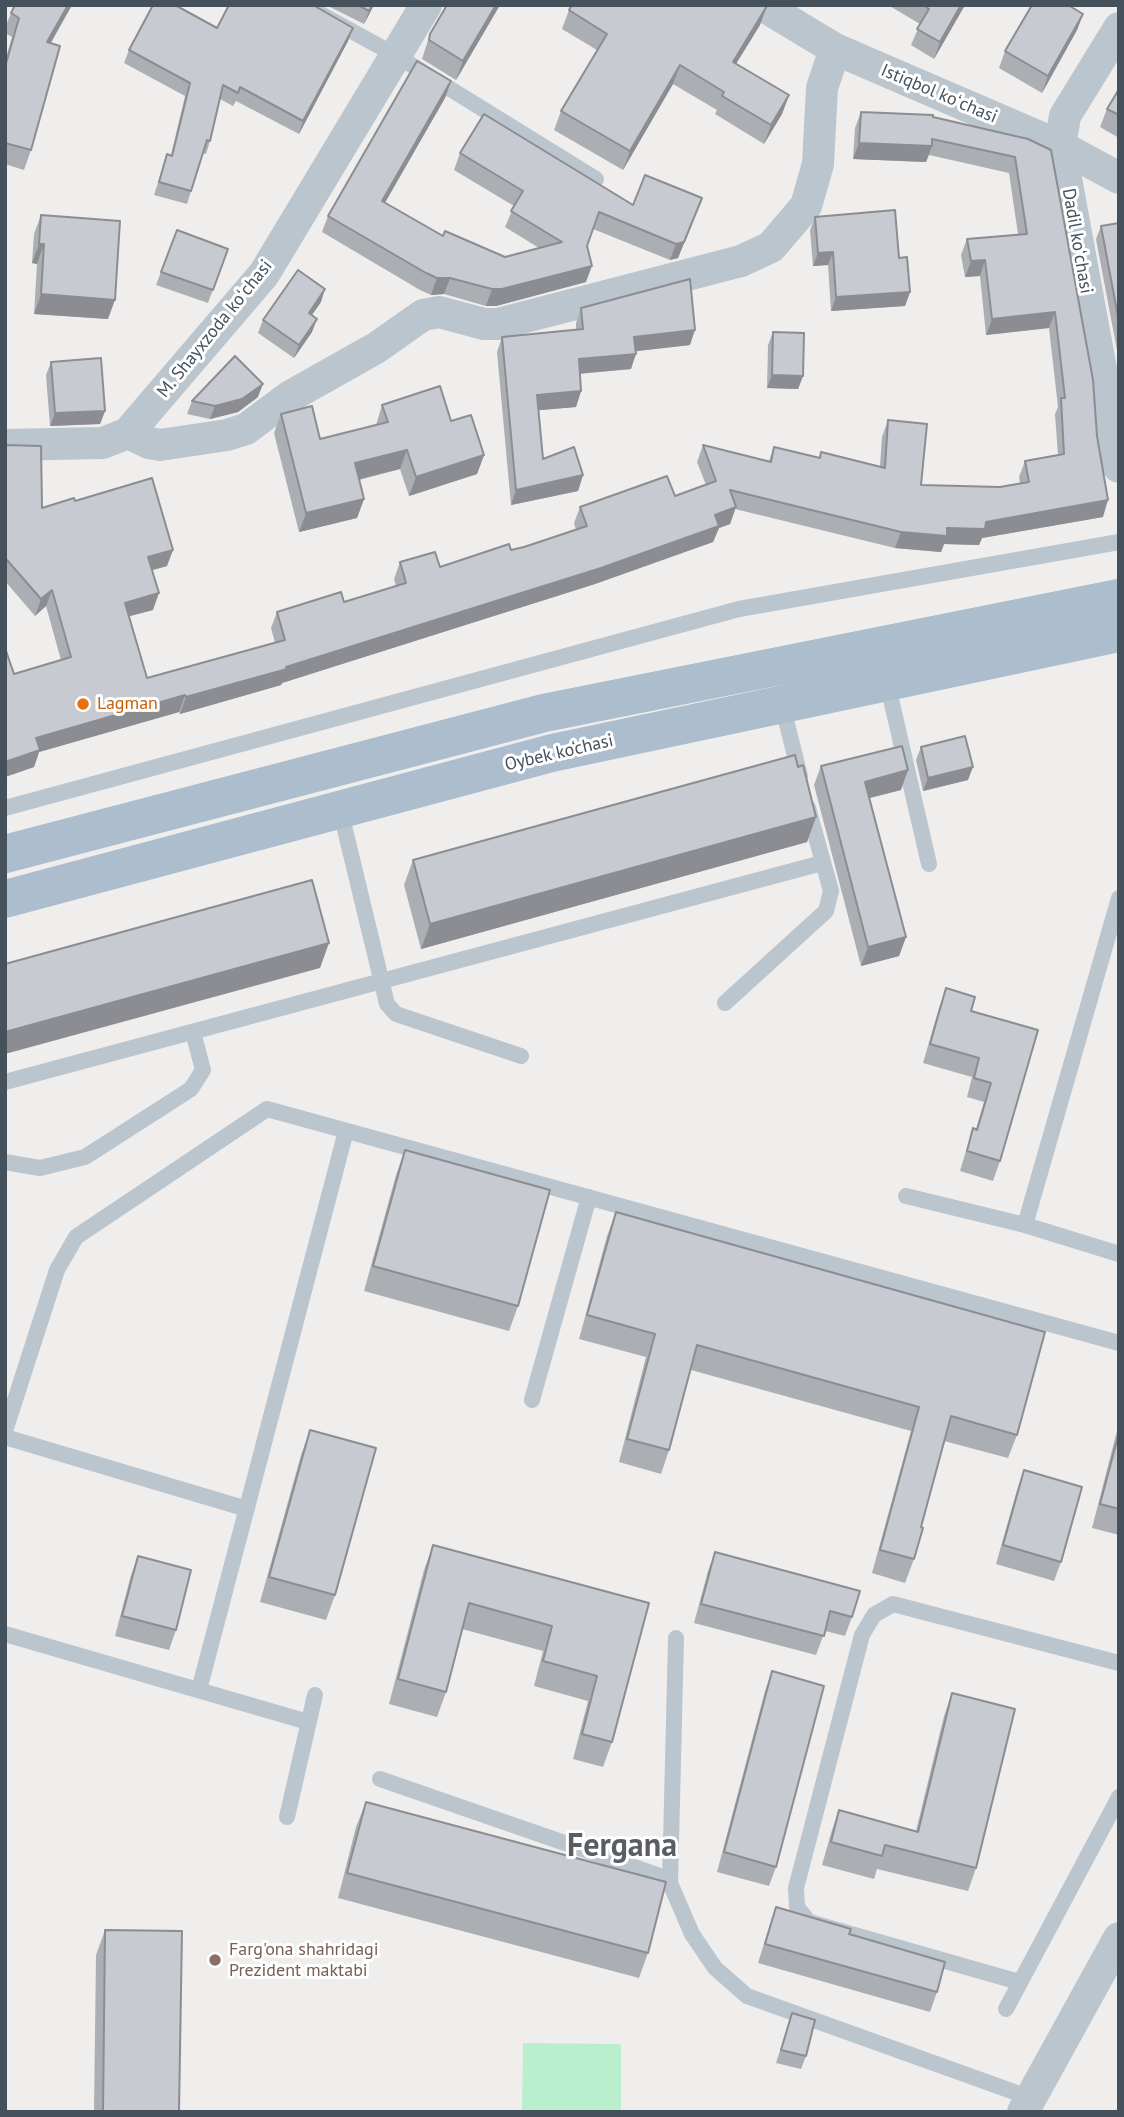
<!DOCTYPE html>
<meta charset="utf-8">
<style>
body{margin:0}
#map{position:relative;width:1124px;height:2117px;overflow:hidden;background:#f0eded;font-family:"PT Sans",sans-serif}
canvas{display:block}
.frame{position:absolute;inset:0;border:7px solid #45515b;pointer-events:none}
</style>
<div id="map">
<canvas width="1124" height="2117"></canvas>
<div class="frame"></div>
</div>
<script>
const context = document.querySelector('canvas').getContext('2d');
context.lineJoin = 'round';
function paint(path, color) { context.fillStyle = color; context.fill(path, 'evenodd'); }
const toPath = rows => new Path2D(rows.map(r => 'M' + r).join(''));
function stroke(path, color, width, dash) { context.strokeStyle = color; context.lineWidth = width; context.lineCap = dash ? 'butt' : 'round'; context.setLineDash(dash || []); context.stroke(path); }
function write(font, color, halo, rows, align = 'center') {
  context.font = font + ' "PT Sans",sans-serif'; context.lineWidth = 6; context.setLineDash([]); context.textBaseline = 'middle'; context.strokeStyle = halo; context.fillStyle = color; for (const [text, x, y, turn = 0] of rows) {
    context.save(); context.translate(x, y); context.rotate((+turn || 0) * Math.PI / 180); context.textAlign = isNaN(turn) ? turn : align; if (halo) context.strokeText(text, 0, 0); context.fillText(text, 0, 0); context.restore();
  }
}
paint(toPath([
 [523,2043,621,2044,621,2112,522,2112]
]), '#baefcd');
stroke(toPath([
 [304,5,397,56,596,179],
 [887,682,929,864],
 [782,704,800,776],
 [5,808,739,609,1119,542],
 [340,809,387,1004,396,1014,521,1056],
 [725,1003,826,911,831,891,808,808],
 [5,1082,822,863],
 [5,1162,40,1168,85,1157,191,1089,203,1070,193,1032],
 [906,1196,1025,1225,1119,1254],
 [1025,1225,1119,898],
 [532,1400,589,1197],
 [5,1431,57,1270,76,1237,267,1109,1119,1343],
 [5,1437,247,1509],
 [5,1634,308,1722],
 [199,1690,346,1131],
 [380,1779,663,1877,670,1883,692,1934,715,1968,747,1996,1031,2098],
 [287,1817,315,1695],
 [670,1883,676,1638],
 [1019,1982,809,1922,797,1907,796,1888,862,1635,874,1615,893,1604,1119,1663],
 [1006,2009,1119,1797]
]), '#bbc5cd', 16);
stroke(toPath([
 [762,5,835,49,1060,146,1119,178],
 [1119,28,1065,116,1060,146,1119,467],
 [128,433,149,443,160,445,227,435,246,429,289,397,376,348,423,315,439,312,484,324,498,324,741,261,771,247,806,206,818,164,822,88,835,49],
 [5,445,103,443,128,433,264,274,426,5],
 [1023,2112,1119,1938]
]), '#bbc5cd', 32);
stroke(toPath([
 [5,854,544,713,1119,598],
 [5,899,552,753,1119,633]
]), '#acbecd', 38);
paint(toPath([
 [15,5,72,5,51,43,31,150,24,170,5,164,5,61,12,37,5,33,5,28,11,13],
 [326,5,374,5,364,24],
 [447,5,500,5,456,80,422,59,430,34],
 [888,5,965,5,934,59,911,45,920,24],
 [569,10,760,25,736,64,789,95,782,114,764,144,715,114,717,110,673,84,623,170,554,130,561,111,597,50,562,29],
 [1083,14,1077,30,1042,93,999,68,1005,51],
 [217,28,353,28,348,41,299,134,236,101,233,106,220,99,210,141,206,154,203,153,187,204,154,195,167,154,171,155,185,96,124,63,129,50],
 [451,81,445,98,385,203,443,236,505,257,539,248,505,227,514,206,454,170,460,153,633,205,702,198,678,258,670,260,593,229,587,246,586,282,496,306,486,306,444,294,431,295,420,290,322,232,328,216],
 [1119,89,1119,138,1100,127,1107,109],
 [861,112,933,117,1028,139,1103,517,982,538,979,545,944,544,941,552,895,548,735,509,730,524,719,528,713,542,595,584,282,683,281,685,180,714,179,712,39,752,34,767,5,777,5,648,14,674,61,660,46,606,35,616,5,581,5,445,42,508,75,501,167,566,152,570,153,610,129,616,147,678,275,643,271,628,277,612,344,602,396,586,394,579,400,562,440,567,524,547,576,530,574,523,580,507,675,496,706,485,697,462,703,445,769,461,774,447,819,458,821,452,880,466,882,437,888,420,921,485,1000,487,1020,483,1019,477,1025,461,1058,455,1055,414,1058,407,1049,328,986,335,980,276,965,277,961,255,967,239,1018,234,1009,173,929,155,926,162,853,159,855,128],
 [41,215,108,319,34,314,37,264,32,263,34,234],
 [815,217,899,258,910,292,905,306,831,311,828,265,813,266,810,230],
 [1119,223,1119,361,1096,239,1101,226],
 [177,230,228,249,208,303,156,285],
 [321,302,312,315,312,332,294,358,258,333,263,320],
 [581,308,690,345,636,351,631,369,580,374,581,391,576,407,538,410,543,459,583,475,578,491,511,505,497,352,502,337,576,330,576,323],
 [773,332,803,376,798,389,767,388,768,345],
 [51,362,105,411,100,424,50,426,46,375],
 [258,397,238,412,210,419,187,414,192,401],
 [382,405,451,421,484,455,477,474,409,496,400,469,359,480,364,499,357,518,299,532,274,433,281,414,320,439,376,425],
 [921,747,968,780,923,791,916,760],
 [821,766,901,790,869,798,906,937,899,956,861,966,814,785],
 [798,767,816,817,807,842,421,949,404,885,413,860],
 [946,988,971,1011,1038,1030,1000,1161,993,1181,960,1171,973,1128,976,1129,984,1102,967,1097,972,1077,923,1063,939,1008],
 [405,1150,518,1306,509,1331,364,1291,396,1175],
 [616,1212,1017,1435,1008,1458,944,1441,921,1527,914,1559,905,1583,872,1573,911,1431,691,1370,669,1450,661,1474,619,1462,646,1357,579,1339,607,1236],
 [1119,1423,1119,1535,1092,1528],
 [310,1430,335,1595,326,1620,260,1602,301,1455],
 [1024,1470,1061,1562,1054,1581,996,1564,1017,1490],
 [433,1545,649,1603,612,1742,603,1767,573,1759,588,1701,534,1686,543,1651,462,1629,446,1692,437,1717,389,1704,424,1570],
 [715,1552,852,1617,845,1636,825,1631,816,1655,694,1623,708,1571],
 [138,1556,176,1630,169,1650,115,1636,131,1575],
 [772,1671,776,1867,769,1886,717,1872,765,1691],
 [952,1693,976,1868,968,1891,877,1869,874,1879,822,1865,831,1833,839,1810,916,1831,944,1716],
 [366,1802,648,1953,639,1978,338,1898,356,1827],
 [776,1907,849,1934,937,1992,930,2012,758,1963,769,1927],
 [105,1930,179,2112,94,2112,96,1955],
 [792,2013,806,2056,801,2069,776,2063]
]), '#abaeb3');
paint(toPath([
 [68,5,72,5,40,61,47,42],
 [372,5,374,5,364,24,369,11],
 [496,5,500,5,456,80,463,61],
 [961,5,965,5,934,59,940,42],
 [767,6,760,25,726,80,733,62],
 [1083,14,1077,30,1042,93,1048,76],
 [353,28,348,41,299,134,303,121],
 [680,65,673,84,623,170,630,151],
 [451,81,445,98,376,218,382,201],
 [789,95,782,114,764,144,771,125],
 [859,143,932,146,926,162,853,159],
 [702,198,678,258,670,260,676,244],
 [39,244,44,244,37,264,32,263],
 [833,252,828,265,813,266,818,253],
 [985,260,980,276,965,277,971,261],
 [592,266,586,282,496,306,486,306,492,289],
 [437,278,450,278,444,294,431,295],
 [325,289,321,302,304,326,309,313],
 [910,292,905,306,831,311,836,297],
 [41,294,115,300,108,319,34,314],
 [1055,312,1049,328,986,335,992,319],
 [317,319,312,332,294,358,299,345],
 [695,330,690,345,629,352,634,337],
 [636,354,631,369,573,374,579,359],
 [772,375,803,376,798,389,767,388],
 [263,384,258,397,238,412,210,419,215,406],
 [581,391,576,407,531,411,537,395],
 [105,411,100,424,50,426,55,413],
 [407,450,400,469,348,482,355,463],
 [484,455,477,474,409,496,416,477],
 [583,475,578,491,511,505,516,490],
 [364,499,357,518,299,532,306,513],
 [1108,500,1103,517,982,538,979,545,944,544,941,552,895,548,901,532,947,528],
 [736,507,730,524,719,528,713,542,595,584,282,683,281,685,180,714,186,697,286,667],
 [173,550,167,566,142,573,148,557],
 [52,590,46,606,35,616,41,599],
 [159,593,153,610,119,619,125,603],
 [185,695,179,712,39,752,34,767,5,777,5,762,36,738],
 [973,767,968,780,923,791,928,778],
 [908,770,901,790,858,801,865,782],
 [816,817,807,842,421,949,430,924],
 [906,937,899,956,861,966,868,947],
 [329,943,320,968,5,1054,5,1032]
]), '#8b8d92');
const building = toPath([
 [15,5,68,5,47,42,60,46,31,150,5,143,5,67,19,18,11,13,15,5],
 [153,5,175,5,217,28,229,5,313,5,353,28,303,121,240,87,238,93,223,85,210,141,207,140,191,191,159,182,167,154,172,156,190,83,129,50,153,5],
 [358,5,372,5,369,11,358,5],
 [447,5,496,5,463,61,429,40,430,34,447,5],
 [572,5,765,5,767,6,733,62,789,95,771,125,722,96,724,92,680,65,630,151,561,111,607,34,569,10,572,5],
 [923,5,961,5,940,42,917,29,929,9,923,5],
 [1032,5,1068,5,1083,14,1048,76,1005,51,1032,5],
 [417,61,451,81,382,201,443,236,445,231,505,257,562,242,511,211,523,191,460,153,484,114,633,205,645,175,702,198,684,242,676,244,599,212,587,246,592,266,502,289,492,289,450,278,437,278,426,273,328,216,417,61],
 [1119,89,1119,115,1107,109,1119,89],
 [861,112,933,115,933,117,1028,139,1051,150,1093,380,1097,436,1108,500,986,522,985,529,947,528,947,536,901,532,730,490,736,507,715,515,719,526,601,568,286,667,287,669,186,697,185,695,36,738,40,750,5,762,5,648,14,674,71,657,52,590,41,599,7,560,5,560,5,445,41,446,42,508,74,498,75,501,152,478,173,550,148,557,159,593,125,603,147,678,285,640,277,612,341,592,344,602,406,583,400,562,435,552,440,567,509,544,511,550,524,547,587,526,580,507,667,476,675,496,716,481,703,445,771,462,774,447,820,458,821,452,885,468,888,420,927,424,921,485,1000,487,1029,482,1025,461,1064,454,1061,398,1065,398,1055,312,992,319,985,260,971,261,967,239,1027,234,1015,157,932,139,932,146,859,143,861,112],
 [895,210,899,258,907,257,910,292,836,297,833,252,818,253,815,217,895,210],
 [41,215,120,221,115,300,41,294,44,244,39,244,41,215],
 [1119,223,1119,322,1101,226,1119,223],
 [177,230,228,249,213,290,161,272,177,230],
 [298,270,325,289,309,313,317,319,299,345,263,320,298,270],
 [690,279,695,330,634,337,636,354,579,359,581,391,537,395,543,459,574,447,583,475,516,490,502,337,583,329,581,308,690,279],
 [773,332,804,333,803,376,772,375,773,332],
 [235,356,263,384,242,399,215,406,192,401,235,356],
 [101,358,105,411,55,413,51,362,101,358],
 [440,386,451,421,471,415,484,455,416,477,407,450,355,463,364,499,306,513,281,414,312,406,320,439,388,422,382,405,440,386],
 [965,736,973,767,928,778,921,747,965,736],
 [902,746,908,770,865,782,906,937,868,947,821,766,902,746],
 [795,755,798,767,803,765,816,817,430,924,413,860,795,755],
 [312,880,329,943,5,1032,5,964,312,880],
 [946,988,975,997,971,1011,1038,1030,1000,1161,967,1151,973,1128,977,1130,991,1083,974,1078,979,1058,930,1044,946,988],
 [405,1150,550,1190,518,1306,373,1266,405,1150],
 [616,1212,1045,1332,1017,1435,951,1416,921,1527,923,1528,914,1559,880,1550,919,1407,697,1345,669,1450,627,1439,655,1334,587,1315,616,1212],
 [310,1430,376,1448,335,1595,269,1577,310,1430],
 [1119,1433,1119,1509,1100,1504,1119,1433],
 [1024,1470,1082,1487,1061,1562,1003,1545,1024,1470],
 [433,1545,649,1603,612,1742,582,1734,597,1676,543,1661,552,1626,469,1603,446,1692,398,1679,433,1545],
 [715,1552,860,1591,852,1617,830,1611,824,1636,701,1604,715,1552],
 [138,1556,191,1570,176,1630,122,1616,138,1556],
 [772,1671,824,1686,776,1867,724,1852,772,1671],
 [952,1693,1015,1709,976,1868,885,1845,882,1856,831,1842,839,1810,918,1832,952,1693],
 [366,1802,666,1882,648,1953,347,1873,366,1802],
 [776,1907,851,1929,849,1934,945,1962,937,1992,765,1944,776,1907],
 [105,1930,182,1931,179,2112,103,2112,105,1930],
 [792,2013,815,2020,806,2056,781,2050,792,2013]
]);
paint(building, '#c7cad0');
stroke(building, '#8b8d92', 2);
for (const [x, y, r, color] of [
 [83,704,7,"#e8710a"],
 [215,1960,7,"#8d6e63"]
]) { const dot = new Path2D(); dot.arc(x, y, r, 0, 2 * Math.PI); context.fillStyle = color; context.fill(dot); stroke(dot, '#fff', 2.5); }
write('18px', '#45515b', '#fff', [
 ["Istiqbol koʻchasi",939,94,23],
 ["Dadil koʻchasi",1077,241,80],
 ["M. Shayxzoda koʻchasi",215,329,-51],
 ["Oybek ko‘chasi",559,753,-13]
]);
write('18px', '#c56008', '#fff', [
 ["Lagman",97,704]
], 'left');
write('18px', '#785e54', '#fff', [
 ["Farg'ona shahridagi",229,1950],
 ["Prezident maktabi",229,1971]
], 'left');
write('bold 32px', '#5a5e63', '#fff', [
 ["Fergana",622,1847]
]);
</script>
